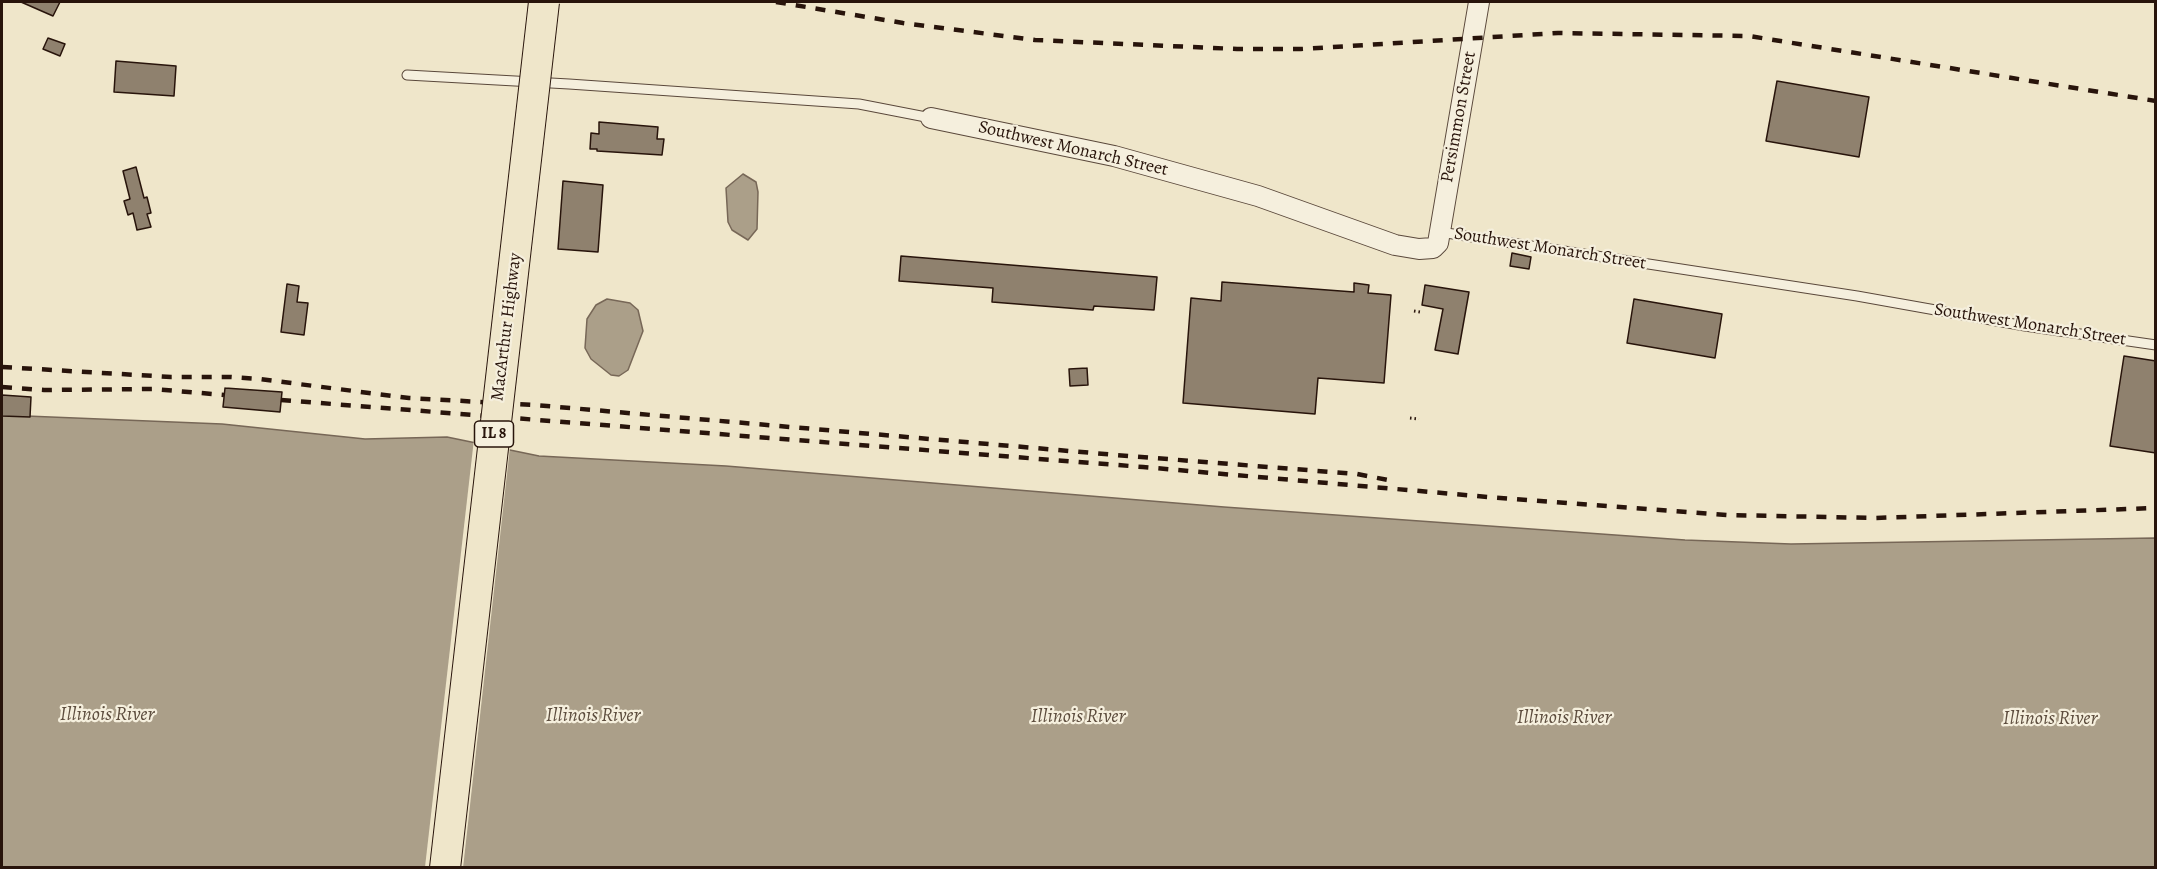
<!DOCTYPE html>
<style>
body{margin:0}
#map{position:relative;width:2157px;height:869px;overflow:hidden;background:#efe6ca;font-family:Alegreya,serif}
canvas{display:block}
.frame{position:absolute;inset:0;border:3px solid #28140b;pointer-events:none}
</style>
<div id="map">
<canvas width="2157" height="869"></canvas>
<div class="frame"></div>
</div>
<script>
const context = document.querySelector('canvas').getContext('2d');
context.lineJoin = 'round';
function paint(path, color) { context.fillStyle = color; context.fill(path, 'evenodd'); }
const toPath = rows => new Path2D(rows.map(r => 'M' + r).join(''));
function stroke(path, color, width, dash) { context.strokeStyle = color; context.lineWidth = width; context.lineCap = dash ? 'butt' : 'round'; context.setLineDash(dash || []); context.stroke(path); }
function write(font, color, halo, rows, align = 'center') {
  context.font = font + ' Alegreya,serif'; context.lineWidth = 4.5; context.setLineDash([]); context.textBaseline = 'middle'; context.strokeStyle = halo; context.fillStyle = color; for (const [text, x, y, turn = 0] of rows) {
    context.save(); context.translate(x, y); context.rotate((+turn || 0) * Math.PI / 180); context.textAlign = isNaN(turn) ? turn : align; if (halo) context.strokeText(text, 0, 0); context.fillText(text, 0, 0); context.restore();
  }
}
const water = toPath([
 [743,174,756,182,758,192,757,229,748,240,732,230,728,222,726,188,743,174],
 [607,299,630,303,638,310,643,331,628,370,619,376,611,375,591,359,585,348,587,319,596,305,607,299],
 [2,415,222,424,365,439,447,437,539,456,726,466,1224,507,1685,540,1791,544,2155,538,2155,867,2,867,2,415]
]);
paint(water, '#ab9f89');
stroke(water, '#776757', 1.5);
paint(toPath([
 [474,439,510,447,463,868,425,867]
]), '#efe6ca');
const building = toPath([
 [21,2,60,2,53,16,21,2],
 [48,38,65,44,60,56,43,49,48,38],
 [116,61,176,66,174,96,114,92,116,61],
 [1777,81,1869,97,1859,157,1766,141,1777,81],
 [599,122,658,127,657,139,664,139,662,155,597,151,597,149,590,149,591,133,599,134,599,122],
 [136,167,144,198,147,197,151,213,147,214,151,227,137,230,133,213,128,215,124,201,130,199,123,171,136,167],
 [563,181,603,185,598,252,558,249,563,181],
 [1512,253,1531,257,1529,269,1510,266,1512,253],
 [901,256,1157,277,1154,310,1094,306,1093,310,992,302,993,288,899,281,901,256],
 [1222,282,1354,292,1354,283,1369,285,1368,293,1391,295,1384,383,1318,378,1315,414,1183,403,1191,298,1221,301,1222,282],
 [287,284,299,286,297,302,308,303,304,335,281,332,287,284],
 [1425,285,1469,292,1458,354,1435,350,1443,309,1422,305,1425,285],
 [1634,299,1722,314,1715,358,1627,343,1634,299],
 [2124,356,2156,361,2156,453,2110,446,2124,356],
 [1087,368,1088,385,1070,386,1069,369,1087,368],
 [225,388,282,392,280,412,223,407,225,388],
 [2,395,31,397,30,417,2,416,2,395]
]);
paint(building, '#8f816e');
stroke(building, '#28140b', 1.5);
const lane = toPath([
 [407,75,569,84,859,104,931,118],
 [1440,232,1857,296,2025,326,2156,345]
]);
const street = toPath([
 [931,118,1114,156,1258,196,1395,245,1419,249,1433,248,1438,243,1479,2]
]);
stroke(lane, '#5a483b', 11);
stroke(street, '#5a483b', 22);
stroke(toPath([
 [1414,311,1420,312],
 [1410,418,1419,419]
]), '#28140b', 3, [1.5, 3]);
stroke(lane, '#f5efdd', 9);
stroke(street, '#f5efdd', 20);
stroke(toPath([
 [776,2,903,23,1035,40,1237,49,1301,49,1558,33,1749,36,2156,101],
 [2,367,171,377,231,377,259,379,409,398,535,405,1116,455,1357,474,1393,481],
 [2,387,44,390,153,389,224,395],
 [281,400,1143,467,1488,497,1728,515,1875,518,2156,508]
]), '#28140b', 4.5, [10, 10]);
const primaryBridge = toPath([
 [445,868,544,2]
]);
stroke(primaryBridge, '#28140b', 32, []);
stroke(primaryBridge, '#efe6ca', 30);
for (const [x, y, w] of [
 [494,434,39]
]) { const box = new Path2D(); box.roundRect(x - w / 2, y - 13, w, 26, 4.5); context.fillStyle = '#f5efdd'; context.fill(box); stroke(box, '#28140b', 1.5); }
write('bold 16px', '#28140b', null, [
 ["IL 8",494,434]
]);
write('18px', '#28140b', '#f5efdd', [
 ["Persimmon Street",1459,117,-80],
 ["Southwest Monarch Street",1073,149,13],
 ["Southwest Monarch Street",1550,249,9],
 ["Southwest Monarch Street",2030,325,9],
 ["MacArthur Highway",507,327,-83]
]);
write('italic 20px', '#5c4c3d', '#f5efdd', [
 ["Illinois River",107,715],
 ["Illinois River",593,716],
 ["Illinois River",1078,717],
 ["Illinois River",1564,718],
 ["Illinois River",2050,719]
]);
</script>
